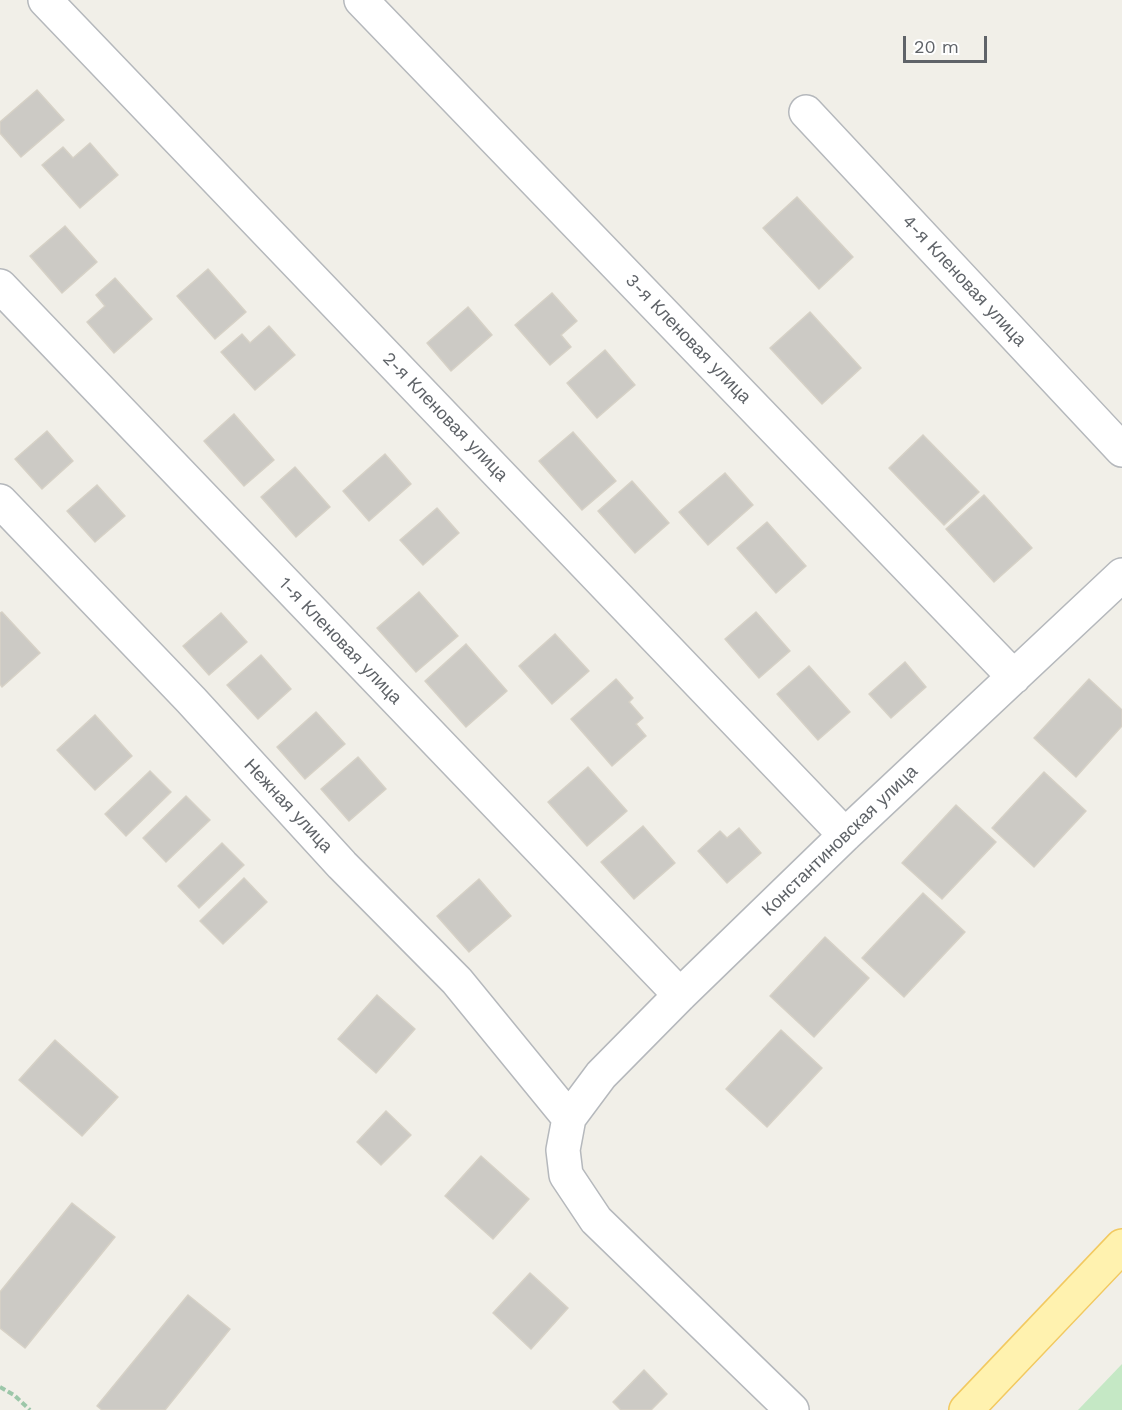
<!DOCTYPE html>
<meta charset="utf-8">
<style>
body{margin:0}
#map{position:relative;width:1122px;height:1410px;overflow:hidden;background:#f1efe8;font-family:"Work Sans",sans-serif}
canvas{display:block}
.scale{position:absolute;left:903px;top:36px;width:84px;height:27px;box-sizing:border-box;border:3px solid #5f6368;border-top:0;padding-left:8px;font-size:18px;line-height:21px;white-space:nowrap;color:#5f6368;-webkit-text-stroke:4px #fff;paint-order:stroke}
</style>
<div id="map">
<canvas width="1122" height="1410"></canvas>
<div class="scale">20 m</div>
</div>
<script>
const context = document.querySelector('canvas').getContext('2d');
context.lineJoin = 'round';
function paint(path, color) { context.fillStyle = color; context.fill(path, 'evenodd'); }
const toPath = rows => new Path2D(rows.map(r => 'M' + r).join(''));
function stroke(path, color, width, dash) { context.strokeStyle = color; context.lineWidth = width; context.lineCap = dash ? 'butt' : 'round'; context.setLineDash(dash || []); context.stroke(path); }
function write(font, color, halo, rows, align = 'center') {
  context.font = font + ' "Work Sans",sans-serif'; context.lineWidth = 4.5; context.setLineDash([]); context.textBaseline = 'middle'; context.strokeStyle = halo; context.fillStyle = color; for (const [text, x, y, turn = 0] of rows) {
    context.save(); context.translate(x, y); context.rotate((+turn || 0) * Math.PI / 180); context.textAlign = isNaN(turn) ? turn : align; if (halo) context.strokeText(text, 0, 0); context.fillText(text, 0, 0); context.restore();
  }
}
paint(toPath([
 [1122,1364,1122,1410,1078,1410]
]), '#c5e8c5');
const building = toPath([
 [37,90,64,120,21,157,0,133,0,122,37,90],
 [90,143,118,175,80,208,42,165,63,147,73,158,90,143],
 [797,197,853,257,819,289,763,228,797,197],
 [65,226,97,262,62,293,30,256,65,226],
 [208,269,246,312,215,339,177,296,208,269],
 [115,278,152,319,114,353,87,322,105,306,96,295,115,278],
 [552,293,577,321,561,335,571,347,550,365,515,325,552,293],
 [468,307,492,335,451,371,427,343,468,307],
 [810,312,861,368,822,404,770,348,810,312],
 [269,326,295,355,255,390,221,352,242,334,250,343,269,326],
 [605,350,635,385,597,418,567,383,605,350],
 [234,414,274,460,244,486,204,441,234,414],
 [47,431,73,461,42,489,15,459,47,431],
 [573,432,616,481,582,510,539,461,573,432],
 [923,435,979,492,944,525,889,468,923,435],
 [385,454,411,484,369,521,343,491,385,454],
 [295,467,330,507,296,537,261,497,295,467],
 [725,473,753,505,708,545,679,512,725,473],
 [632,481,669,523,635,553,598,511,632,481],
 [97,485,125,516,95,542,67,511,97,485],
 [984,495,1032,548,994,582,946,529,984,495],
 [437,508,459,533,423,565,400,540,437,508],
 [767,522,806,566,776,593,737,548,767,522],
 [419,592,458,636,416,672,377,628,419,592],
 [2,612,40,653,2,687,0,684,0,613,2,612],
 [756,612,790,651,759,678,725,639,756,612],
 [221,613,247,642,209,675,183,646,221,613],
 [555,634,589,671,552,704,519,666,555,634],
 [466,644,507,691,466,727,425,681,466,644],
 [261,655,291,689,258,719,227,685,261,655],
 [905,662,926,687,891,718,869,694,905,662],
 [809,666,850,712,818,740,777,694,809,666],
 [616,679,633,698,629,702,643,718,636,724,646,736,612,766,571,719,616,679],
 [1089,679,1122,710,1122,726,1076,777,1034,738,1089,679],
 [316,712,345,744,305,779,277,747,316,712],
 [95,715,132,756,95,790,57,750,95,715],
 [358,757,386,789,349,821,321,789,358,757],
 [588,767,627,811,587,846,548,802,588,767],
 [150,771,171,792,126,836,105,814,150,771],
 [1044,772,1086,811,1034,867,992,828,1044,772],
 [186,796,210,820,166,862,143,838,186,796],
 [956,805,996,842,942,899,902,863,956,805],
 [643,826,675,863,634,899,601,862,643,826],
 [739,828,761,853,727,883,698,851,720,831,727,838,739,828],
 [222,843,244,865,199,908,178,886,222,843],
 [244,878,267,902,223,944,200,921,244,878],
 [479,879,511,916,469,952,437,916,479,879],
 [923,893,965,932,904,997,862,958,923,893],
 [825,937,869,978,814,1037,770,996,825,937],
 [377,995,415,1029,376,1073,338,1039,377,995],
 [781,1030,822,1068,767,1127,726,1089,781,1030],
 [55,1040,118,1097,82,1136,19,1080,55,1040],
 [386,1111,411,1135,381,1165,357,1142,386,1111],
 [481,1156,529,1199,493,1239,445,1196,481,1156],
 [72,1203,115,1237,25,1348,0,1328,0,1292,72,1203],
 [530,1273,568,1308,531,1349,493,1313,530,1273],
 [188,1295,230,1329,165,1410,102,1410,97,1406,188,1295],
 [644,1370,667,1394,651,1410,621,1410,613,1402,644,1370]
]);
paint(building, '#cccac5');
stroke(building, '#d6d1c6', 1.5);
const minor = toPath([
 [45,0,845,835],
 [361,0,1014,677],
 [806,112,1122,450],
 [0,286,680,995],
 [0,501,191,700,342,865,457,981,569,1118],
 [792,1410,596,1220,566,1175,563,1150,569,1118,601,1075,680,995,845,835,1122,575]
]);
const major = toPath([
 [966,1410,1122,1246]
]);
stroke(minor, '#b5b8bc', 36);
stroke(major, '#f2c960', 36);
stroke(toPath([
 [0,1387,14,1395,30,1410]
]), '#9cc7a9', 4, [6, 3]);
stroke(minor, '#fff', 33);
stroke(major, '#fff2af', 33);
write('18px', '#5f6368', '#fff', [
 ["4-я Кленовая улица",964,281,47],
 ["3-я Кленовая улица",688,339,46],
 ["2-я Кленовая улица",445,417,46],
 ["1-я Кленовая улица",340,641,46],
 ["Нежная улица",288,806,47],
 ["Константиновская улица",840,841,-44]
]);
</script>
